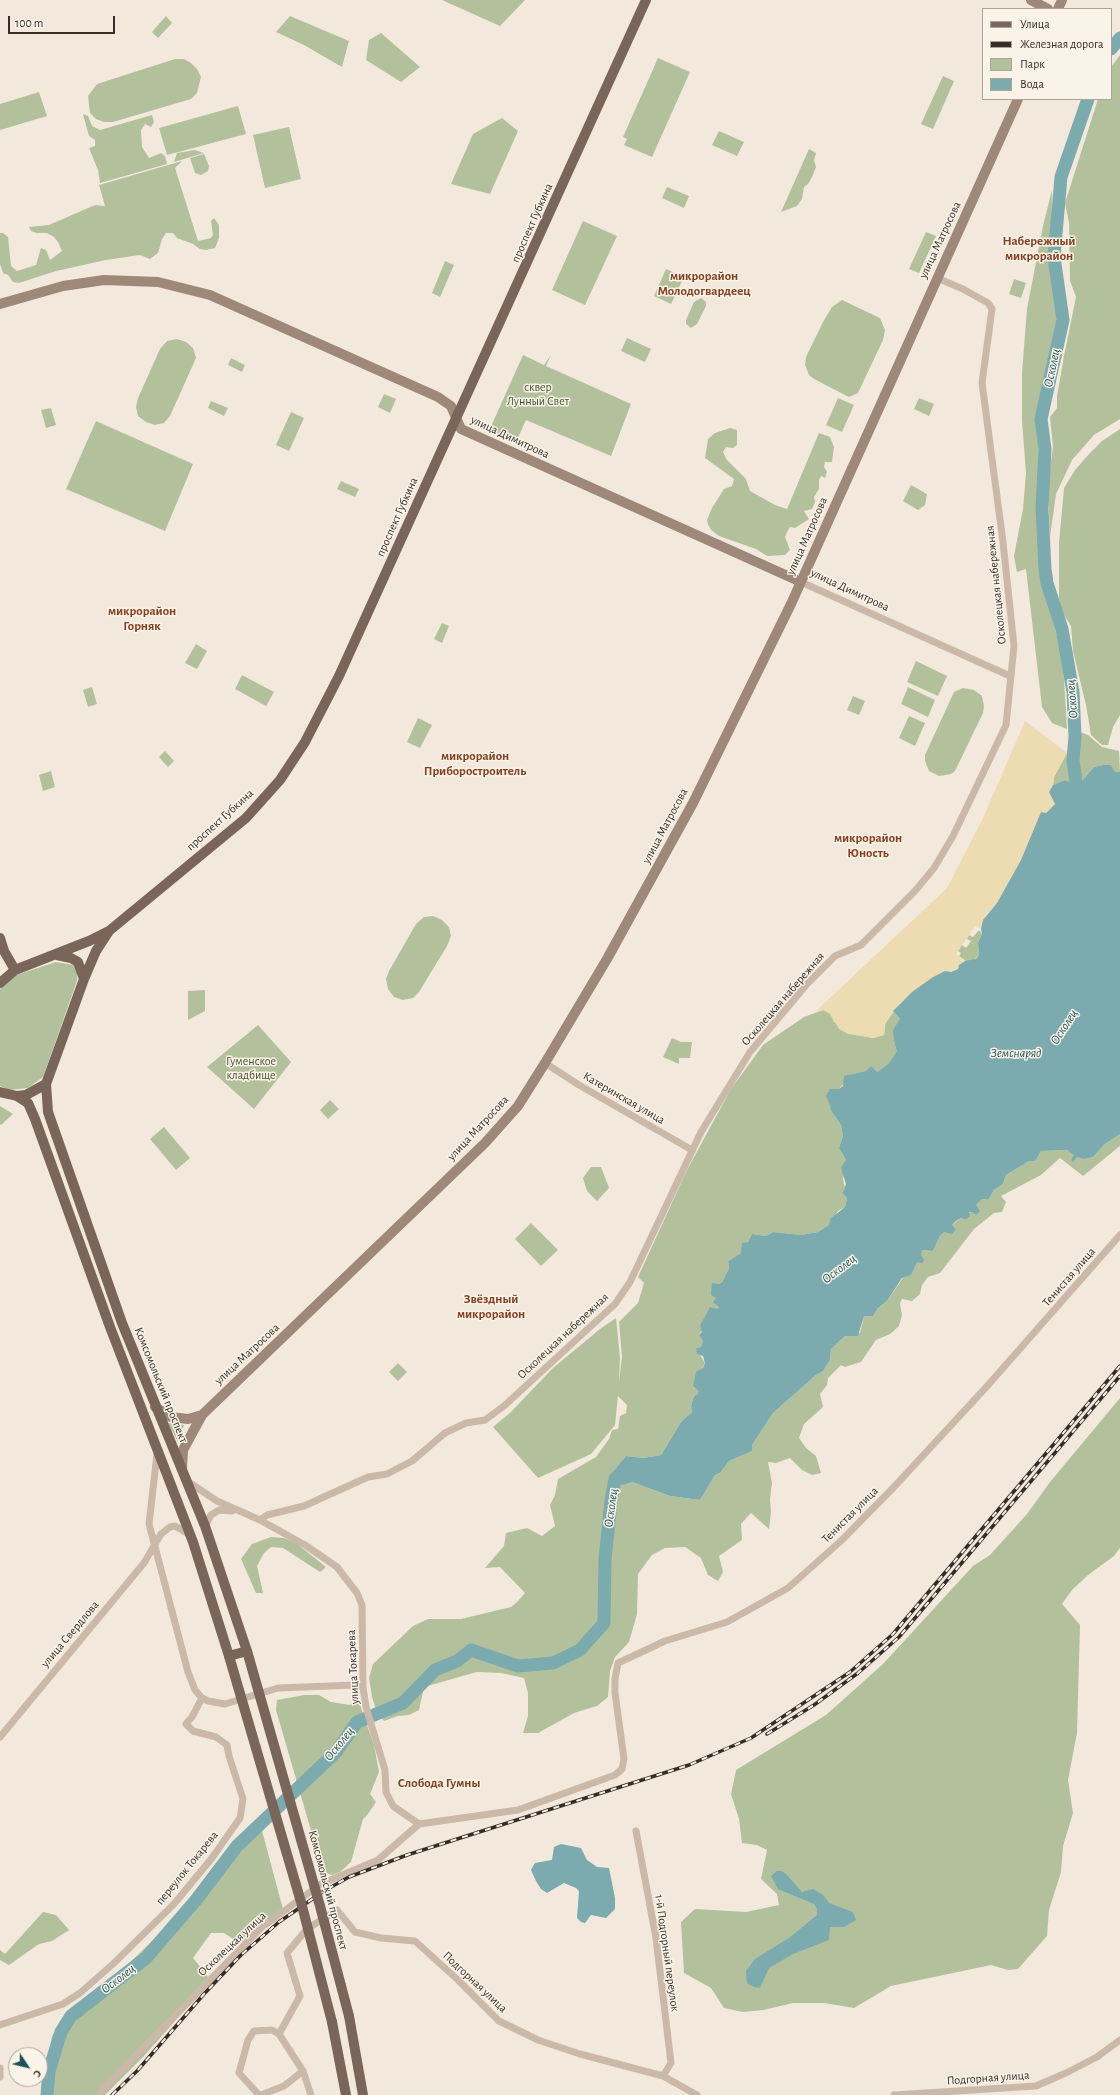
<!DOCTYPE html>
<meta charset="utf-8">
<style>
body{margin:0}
#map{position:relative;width:1120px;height:2095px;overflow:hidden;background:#f2e9dc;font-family:"Alegreya Sans",sans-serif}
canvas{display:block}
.legend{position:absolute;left:982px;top:8px;width:130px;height:92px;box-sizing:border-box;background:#faf3e8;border:1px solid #aca49b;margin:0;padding:5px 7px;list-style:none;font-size:12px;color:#372d28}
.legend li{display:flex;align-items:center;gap:8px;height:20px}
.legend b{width:20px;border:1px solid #aca49b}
.north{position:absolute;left:8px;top:2047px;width:40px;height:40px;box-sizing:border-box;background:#faf3e8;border:1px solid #aca49b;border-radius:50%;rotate:125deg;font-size:11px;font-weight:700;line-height:16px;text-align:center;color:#372d28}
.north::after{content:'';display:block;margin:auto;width:14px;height:18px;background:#1d5158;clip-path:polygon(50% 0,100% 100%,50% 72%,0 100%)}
.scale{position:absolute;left:8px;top:16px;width:107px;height:18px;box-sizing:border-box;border:2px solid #372d28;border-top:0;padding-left:5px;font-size:12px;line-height:14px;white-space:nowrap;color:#372d28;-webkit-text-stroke:3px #faf3e8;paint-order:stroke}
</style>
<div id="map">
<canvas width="1120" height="2095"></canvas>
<ul class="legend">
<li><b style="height:5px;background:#796559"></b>Улица</li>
<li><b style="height:5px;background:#372d28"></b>Железная дорога</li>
<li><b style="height:11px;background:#b2c19c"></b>Парк</li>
<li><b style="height:11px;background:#7baaaf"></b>Вода</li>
</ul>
<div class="north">С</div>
<div class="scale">100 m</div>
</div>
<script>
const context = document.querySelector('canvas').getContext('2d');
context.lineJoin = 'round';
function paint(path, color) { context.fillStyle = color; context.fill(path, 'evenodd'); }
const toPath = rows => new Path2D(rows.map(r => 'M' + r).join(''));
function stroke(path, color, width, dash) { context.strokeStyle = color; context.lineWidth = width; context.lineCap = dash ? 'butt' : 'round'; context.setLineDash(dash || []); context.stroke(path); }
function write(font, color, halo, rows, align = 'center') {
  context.font = font + ' "Alegreya Sans",sans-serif'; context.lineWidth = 3; context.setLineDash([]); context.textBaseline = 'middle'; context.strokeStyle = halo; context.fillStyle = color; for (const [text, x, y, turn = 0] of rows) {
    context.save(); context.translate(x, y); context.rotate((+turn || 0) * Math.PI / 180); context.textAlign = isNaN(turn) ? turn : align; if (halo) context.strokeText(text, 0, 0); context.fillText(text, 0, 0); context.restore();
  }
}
paint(toPath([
 [442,0,525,0,500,26],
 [166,16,172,23,158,38,152,32],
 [290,16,349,41,342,67,304,45,276,32],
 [381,33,420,67,401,82,366,60,369,40],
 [1120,55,1120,419,1094,435,1072,460,1056,494,1050,537,1048,484,1053,447,1050,417,1057,408,1057,396,1064,356,1076,297,1070,281,1069,223,1065,203,1098,99,1111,99,1111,67],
 [658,58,690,72,652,157,624,145,627,139,623,137],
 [175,59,184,59,191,63,197,69,201,77,197,93,191,99,113,122,104,122,96,119,90,113,88,96,97,84],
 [943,76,954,81,933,129,921,124],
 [39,92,47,116,0,130,0,104],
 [238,106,246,134,167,155,159,128],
 [83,114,88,116,92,126,100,130,152,115,154,122,151,127,145,124,141,130,142,147,149,158,161,153,165,156,167,164,100,183,98,170,89,148,95,146,95,140,89,136],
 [502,118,518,131,490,194,451,184,473,134],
 [289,127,301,179,265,188,253,135],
 [719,131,744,142,737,156,712,145],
 [809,149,816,153,814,160,816,167,812,177,808,184,804,187,802,199,797,206,781,212],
 [195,150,204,153,174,162,177,153],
 [204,154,209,166,208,171,201,175,195,173,190,158],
 [182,161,175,168,198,241,211,238,213,235,211,221,214,218,219,225,219,238,215,248,206,250,200,249,193,244,177,238,173,233,166,233,162,239,158,253,150,259,140,255,106,260,56,271,19,283,13,282,8,275,3,273,0,264,0,233,3,233,8,237,11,266,17,271,36,265,41,248,46,250,50,260,62,251,58,242,54,237,47,233,37,233,31,231,29,227,49,225,95,205,105,206,99,185],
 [667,187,689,196,684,208,662,198],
 [1052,190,1051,270,1056,301,1057,326,1037,409,1040,484,1036,517,1040,564,1063,662,1067,729,1052,723,1042,707,1026,569,1017,572,1014,556,1023,509,1026,473,1022,421,1022,373,1027,309,1043,226],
 [583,221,617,236,585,305,552,290],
 [926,232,936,236,919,273,909,269],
 [445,261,454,265,440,297,432,293],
 [666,269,684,277,671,304,654,296],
 [1014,279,1026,283,1021,298,1009,294],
 [701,298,706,302,706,306,697,324,691,328,686,324,686,320,694,302],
 [842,300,880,318,885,330,883,340,858,393,849,397,814,379,809,375,805,365,806,357,823,322,832,307],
 [627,338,651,349,645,362,621,351],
 [177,339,186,342,193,348,196,358,170,416,164,423,155,425,146,422,138,416,136,407,138,398,160,349,167,341],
 [523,355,544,365,551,355,546,366,631,404,611,456,526,420,516,442,489,431],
 [231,358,245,365,242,372,228,365],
 [384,394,396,399,390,413,378,407],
 [838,398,854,405,842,432,826,425],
 [919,398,934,404,929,416,914,409],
 [211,401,228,408,224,416,208,408],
 [51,408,56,425,46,428,41,410],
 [291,412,304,418,289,451,276,445],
 [96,421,193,464,165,531,66,489],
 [730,428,737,430,737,445,733,448,726,447,723,452,727,460,746,479,750,491,775,505,787,509,819,433,830,437,834,447,832,462,825,462,824,467,827,472,825,478,821,476,819,480,819,489,814,497,815,502,812,509,804,511,809,519,795,528,790,527,787,532,785,537,790,550,785,555,767,556,756,549,719,536,711,530,708,524,707,520,712,508,724,489,732,486,734,479,705,458,708,439,715,433],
 [1120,429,1120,715,1113,727,1108,745,1102,745,1091,735,1086,705,1073,651,1071,626,1062,612,1059,598,1059,543,1064,488,1075,470,1089,454,1102,441],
 [341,481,359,489,355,497,337,489],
 [911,485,927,494,925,505,918,510,903,501],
 [442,623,449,626,442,643,434,639],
 [196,644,207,651,197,669,185,663],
 [916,661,947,676,938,696,907,682],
 [242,675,274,692,266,706,235,689],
 [92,687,97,704,88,707,83,690],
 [908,687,935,700,928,717,901,704],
 [963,688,974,690,982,696,984,706,983,713,955,771,951,774,939,776,929,771,925,761,925,755,954,692],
 [853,696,865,701,859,715,847,710],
 [909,716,925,723,915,746,899,738],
 [418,718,432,725,420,748,407,742],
 [1071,729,1088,735,1102,747,1119,751,1120,772,1115,772,1111,766,1103,765,1094,767,1080,783,1076,784,1065,780,1053,785,1054,777,1067,753],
 [165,751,174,761,168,767,159,757],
 [51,771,55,787,43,791,39,775],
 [433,916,442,920,449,927,451,936,447,946,419,992,413,998,403,1000,394,997,388,989,386,979,389,971,416,924,424,917],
 [979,930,982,934,978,943,979,955,973,961,966,961,959,956,961,953,958,951,962,945,966,948,971,941,967,939,969,935,973,937],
 [56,962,73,965,77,968,77,981,43,1077,28,1088,9,1090,0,1086,0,989,16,975],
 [205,990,205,1011,188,1020,188,991],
 [823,1010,831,1014,834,1022,864,1036,873,1038,884,1035,885,1024,893,1011,900,1019,894,1041,898,1051,889,1063,877,1072,866,1071,851,1075,839,1089,830,1089,831,1111,841,1125,843,1136,839,1148,846,1160,843,1179,847,1198,845,1207,838,1211,829,1225,818,1232,801,1235,773,1232,766,1236,752,1234,748,1242,743,1247,741,1253,728,1261,729,1268,722,1282,719,1284,712,1284,719,1307,699,1335,703,1341,701,1347,696,1348,705,1363,693,1386,699,1390,699,1394,694,1396,691,1406,692,1412,681,1422,661,1455,643,1458,626,1456,609,1476,624,1485,632,1482,670,1496,700,1500,715,1475,720,1473,729,1461,752,1451,752,1445,773,1413,816,1375,823,1371,830,1360,831,1349,845,1336,860,1333,864,1316,873,1316,878,1308,887,1301,903,1278,915,1265,922,1250,933,1251,940,1236,944,1232,956,1229,952,1225,961,1218,969,1216,969,1213,972,1211,976,1215,976,1205,982,1199,989,1199,994,1190,1003,1184,1006,1175,1029,1161,1035,1160,1041,1151,1067,1150,1085,1159,1093,1157,1105,1144,1120,1134,1120,1146,1083,1176,1060,1158,1041,1175,1001,1196,1006,1202,1002,1212,994,1213,974,1229,940,1273,928,1277,922,1285,920,1294,912,1301,902,1299,900,1303,902,1315,899,1326,890,1334,876,1340,861,1362,845,1367,841,1365,828,1378,827,1385,820,1394,823,1407,804,1424,799,1438,806,1448,816,1456,821,1473,812,1475,802,1470,790,1458,776,1463,768,1462,772,1483,770,1499,771,1512,769,1529,751,1513,741,1524,742,1540,719,1556,723,1572,718,1581,708,1575,701,1558,685,1547,665,1548,652,1555,638,1574,637,1614,629,1642,615,1657,610,1671,608,1697,597,1706,574,1713,538,1733,523,1733,528,1716,528,1693,524,1678,501,1673,477,1672,424,1687,419,1710,409,1715,398,1716,384,1721,377,1713,372,1697,369,1678,373,1664,413,1626,428,1619,461,1619,511,1607,518,1601,525,1593,500,1567,485,1568,504,1546,506,1533,527,1528,542,1536,555,1526,550,1505,555,1495,558,1479,596,1457,609,1439,612,1430,618,1429,620,1416,626,1413,627,1405,618,1396,615,1425,591,1454,538,1478,493,1427,510,1413,553,1368,600,1329,616,1318,620,1358,619,1382,622,1357,619,1322,638,1303,644,1283,638,1277,687,1170,731,1089,763,1045,804,1017],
 [258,1025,291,1062,254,1109,207,1067],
 [672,1038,681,1042,692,1042,690,1058,679,1058,679,1064,663,1057],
 [330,1100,339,1109,328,1119,320,1110],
 [0,1106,13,1114,1,1125,0,1124],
 [164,1127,190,1158,176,1170,150,1139],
 [591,1167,601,1167,609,1188,597,1201,587,1191,583,1178],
 [531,1223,558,1250,541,1266,515,1239],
 [398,1363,407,1372,398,1381,389,1372],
 [1120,1398,1120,1548,1114,1556,1088,1575,1072,1590,1062,1604,1080,1625,1077,1733,1068,1780,1073,1813,1063,1846,1061,1872,1049,1910,1047,1936,1018,1969,1008,1970,991,1965,891,1986,854,2008,824,2003,793,2003,763,2010,743,2012,724,2008,711,1988,684,1973,681,1922,695,1909,746,1912,779,1905,777,1894,761,1879,767,1850,757,1845,742,1843,739,1819,731,1794,736,1770,826,1715,883,1664,973,1566,990,1555,1027,1514,1050,1482],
 [168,1423,184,1425,178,1442],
 [271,1537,284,1538,296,1543,326,1567,320,1572,283,1548,271,1547,264,1553,257,1566,263,1593,256,1593,241,1559,252,1544],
 [304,1695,319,1695,331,1702,350,1705,354,1701,359,1702,374,1745,379,1772,370,1794,376,1802,368,1814,363,1819,351,1862,340,1872,332,1875,323,1872,276,1710,277,1700],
 [260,1823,284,1913,278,1920,244,1942,238,1942,224,1933,211,1933,193,1958,207,1975,209,1983,143,2057,105,2095,41,2095,43,2090,52,2036,67,2016,85,1999,112,1980,150,1943,197,1895,237,1840],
 [43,1912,56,1915,69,1930,52,1941,39,1944,9,1965,0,1960,0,1950,5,1954]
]), '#b2c19c');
paint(toPath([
 [1025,721,1067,753,1054,777,1053,785,1049,792,1055,804,1046,813,1041,812,1021,860,997,903,986,915,981,929,975,926,956,954,965,961,959,965,958,969,933,977,900,1003,885,1024,884,1035,873,1038,848,1034,839,1029,830,1014,823,1010,816,1011,947,888,983,818]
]), '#eddcb2');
paint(toPath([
 [1103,765,1111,765,1115,772,1120,772,1120,1134,1105,1144,1093,1157,1085,1159,1077,1157,1073,1162,1071,1160,1074,1155,1067,1150,1041,1151,1035,1161,1029,1161,1006,1175,1003,1184,994,1190,989,1199,982,1199,976,1205,980,1211,976,1215,972,1212,969,1212,970,1216,966,1219,961,1218,956,1221,952,1225,956,1229,952,1234,944,1232,940,1236,933,1251,922,1250,921,1255,924,1260,922,1263,917,1262,911,1275,902,1278,887,1301,878,1308,873,1316,864,1316,858,1336,845,1336,831,1349,830,1360,823,1371,816,1375,773,1413,752,1445,752,1451,729,1461,720,1473,715,1475,700,1500,670,1496,632,1482,624,1485,614,1482,609,1476,626,1456,643,1458,661,1455,681,1422,692,1412,691,1406,694,1396,698,1394,699,1391,693,1386,696,1372,703,1368,705,1363,703,1356,697,1354,696,1348,701,1347,703,1341,699,1335,702,1332,700,1326,710,1307,717,1309,719,1307,713,1302,716,1298,711,1295,712,1283,719,1284,722,1282,729,1268,728,1261,741,1253,742,1243,748,1242,752,1234,766,1236,773,1232,801,1235,818,1232,829,1225,831,1218,845,1207,847,1198,843,1193,846,1184,841,1168,846,1160,839,1148,843,1136,841,1125,831,1111,830,1105,826,1096,830,1089,839,1089,843,1086,844,1076,866,1071,871,1066,877,1072,889,1063,897,1051,894,1041,893,1030,900,1019,893,1011,912,992,933,977,945,971,951,972,958,969,959,965,965,961,976,959,979,955,978,943,982,934,981,929,983,920,997,903,1021,860,1041,812,1046,813,1055,804,1049,792,1053,785,1065,780,1076,784,1080,783,1094,767],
 [561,1844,581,1848,587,1860,597,1867,609,1868,615,1898,615,1909,606,1918,591,1915,585,1923,581,1922,577,1918,579,1891,576,1888,564,1883,547,1893,541,1889,536,1881,531,1870,533,1866,535,1863,552,1860,554,1847],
 [777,1871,782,1871,787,1875,802,1892,813,1889,823,1895,829,1903,853,1912,856,1920,844,1927,830,1927,829,1940,793,1954,769,1968,760,1988,754,1987,748,1984,746,1978,746,1971,755,1959,789,1938,817,1915,817,1909,814,1904,778,1889,771,1876]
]), '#7baaaf');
stroke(toPath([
 [1111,49,1120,38],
 [1079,801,1073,761,1075,736,1073,692,1062,629,1047,583,1045,569,1042,509,1045,449,1041,419,1063,320,1054,257,1061,177,1088,99],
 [47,2095,49,2071,61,2032,71,2016,146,1958,196,1900,237,1846,336,1752,357,1722,403,1703,435,1670,457,1661,471,1650,518,1666,553,1663,580,1650,604,1623,605,1559,611,1501,615,1479,628,1476]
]), '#7baaaf', 13);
stroke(toPath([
 [801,582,1010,676],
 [545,1063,579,1085,692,1150],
 [157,1454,149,1524,188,1672,195,1690,202,1698,208,1701,225,1704,278,1688,355,1685,363,1687],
 [187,1481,217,1501,260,1520,305,1545,337,1567,357,1593,362,1605,363,1687,366,1707,385,1770,386,1792,393,1806,419,1824,518,1810,615,1775,622,1769,624,1759,615,1693,615,1679,618,1663,665,1641,727,1622,788,1588,842,1540,892,1489,989,1384,1120,1235],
 [260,1520,267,1515,304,1506,368,1477,387,1474,412,1461,445,1433,466,1423,485,1420,504,1406,615,1304,630,1282,701,1132,750,1052,807,984,835,956,861,945,915,891,934,868,953,836,1006,725,1014,646,1003,542,982,383,992,309,988,303,963,289,937,278],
 [205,1526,211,1515,219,1510,232,1511],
 [0,1737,144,1563,161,1534,170,1527,175,1526,190,1535],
 [636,1831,656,1938,671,2063,663,2076],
 [0,2025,63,2004,80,1993,114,1963,174,1904,212,1858,240,1818,243,1799,229,1756,227,1745,216,1737,193,1731,186,1724,192,1717,202,1698],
 [0,2068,0,2077],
 [100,2092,262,1927,321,1884,378,1860,419,1824],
 [259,2095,239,2073,248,2040,254,2031,272,2030,279,2034],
 [261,2095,284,2086,303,2071],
 [311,2095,303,2071,279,2034,300,1996,287,1953,307,1929,337,1910,355,1932,381,1938,415,1941,458,1980,499,2021,538,2040,580,2054,663,2076,697,2095],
 [894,2095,1036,2086,1066,2073,1097,2057,1120,2040]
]), '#cab9a8', 7);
stroke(toPath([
 [1031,0,1048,9],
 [1058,9,1062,0],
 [0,304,63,286,104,280,158,282,210,295,438,397,451,406,461,429,801,582],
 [155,1407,171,1417,188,1419,202,1415],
 [182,1469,183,1450,202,1415,485,1143,518,1106,545,1063,607,959,693,803,791,604,1018,99]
]), '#9e8879', 10);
stroke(toPath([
 [0,938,4,951,15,970],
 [57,955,71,958,78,962,84,979],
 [0,983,15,970,89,941,109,931,246,818,280,780,305,742,339,676,646,0],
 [0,1092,17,1096,26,1095,46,1084,84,979,96,951,109,931],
 [17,1096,28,1103,35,1119,110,1327,193,1542,229,1656,247,1651,205,1526,122,1323,48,1112,46,1084],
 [349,2016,363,2095],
 [332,2022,346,2095]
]), '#796559', 10);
const rail = toPath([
 [767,1734,814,1705,858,1673,899,1637,1120,1376],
 [112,2095,137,2071,204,1994,241,1955,279,1922,324,1891,349,1877,407,1855,689,1765,751,1738,850,1672,893,1634,1120,1366]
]);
stroke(rail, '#372d28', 3.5);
stroke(rail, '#faf3e8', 2, [6]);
stroke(toPath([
 [247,1651,320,1906,349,2016],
 [229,1656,301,1902,332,2022]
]), '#796559', 10);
write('12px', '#372d28', '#faf3e8', [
 ["проспект Губкина",532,223,-66],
 ["улица Матросова",940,240,-65],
 ["улица Димитрова",510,437,25],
 ["проспект Губкина",397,517,-66],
 ["улица Матросова",807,536,-66],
 ["Осколецкая набережная",996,585,-96],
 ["улица Димитрова",850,590,25],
 ["проспект Губкина",220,820,-42],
 ["улица Матросова",665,826,-62],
 ["Осколецкая набережная",783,999,-49],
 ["Катеринская улица",624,1098,30],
 ["улица Матросова",478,1128,-47],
 ["Тенистая улица",1069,1277,-49],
 ["Осколецкая набережная",563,1336,-43],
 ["улица Матросова",247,1354,-43],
 ["Комсомольский проспект",161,1385,68],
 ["Тенистая улица",850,1515,-45],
 ["улица Свердлова",70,1634,-50],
 ["улица Токарева",353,1667,-93],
 ["переулок Токарева",187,1868,-51],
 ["Комсомольский проспект",328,1890,75],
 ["Осколецкая улица",232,1944,-43],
 ["1-й Подгорный переулок",667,1953,82],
 ["Подгорная улица",475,1982,43],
 ["Подгорная улица",988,2078,-4]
]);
write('12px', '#44552c', '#faf3e8', [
 ["сквер",538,387],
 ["Лунный Свет",538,401],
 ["Гуменское",251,1061],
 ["кладбище",251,1075]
]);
write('bold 13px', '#863f21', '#faf3e8', [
 ["Набережный",1039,241],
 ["микрорайон",1039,256],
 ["микрорайон",704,276],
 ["Молодогвардеец",704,291],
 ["микрорайон",142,611],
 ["Горняк",142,626],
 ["микрорайон",475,756],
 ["Приборостроитель",475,771],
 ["микрорайон",868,838],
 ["Юность",868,853],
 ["Звёздный",491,1299],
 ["микрорайон",491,1314],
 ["Слобода Гумны",439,1783]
]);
write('italic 13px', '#1d5158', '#faf3e8', [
 ["Осколец",1052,368,-78],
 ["Осколец",1072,699,-95],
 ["Осколец",1064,1027,-57],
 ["Земснаряд",1016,1053],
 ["Осколец",839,1269,-38],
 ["Осколец",611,1508,-82],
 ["Осколец",339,1744,-51],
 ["Осколец",118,1979,-38]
]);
</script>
